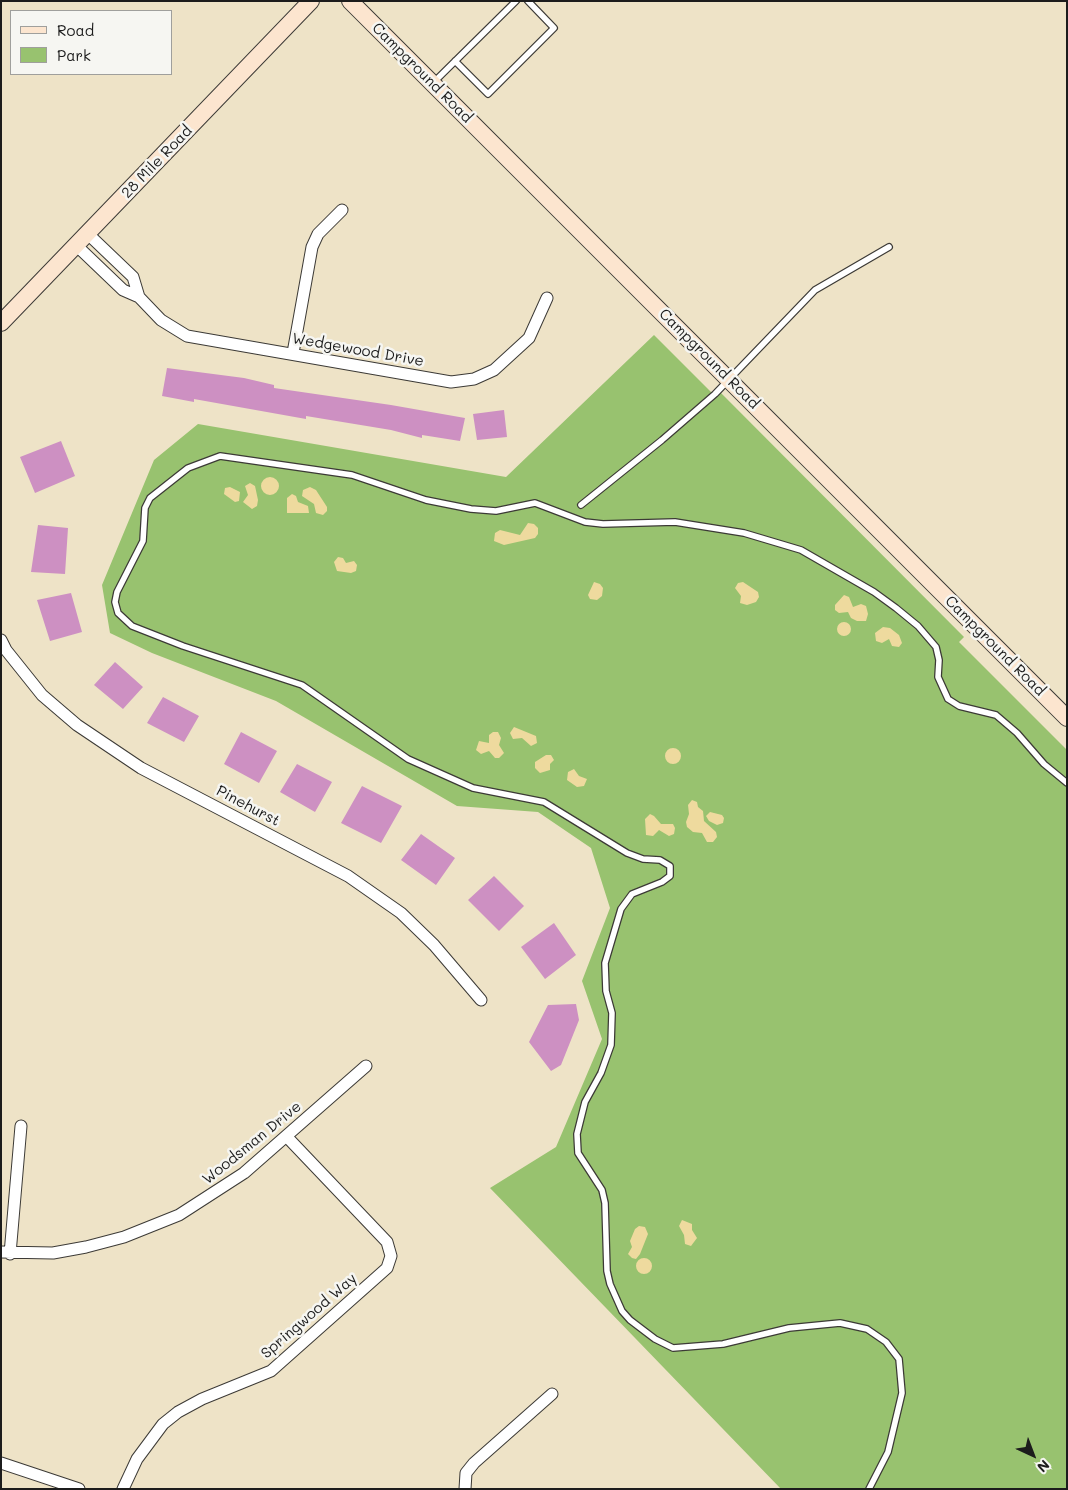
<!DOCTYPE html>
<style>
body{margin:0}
#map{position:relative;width:1068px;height:1490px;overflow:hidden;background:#eee3c7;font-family:Mali,sans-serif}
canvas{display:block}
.frame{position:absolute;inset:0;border:2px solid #1c1c1c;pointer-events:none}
.legend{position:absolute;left:10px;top:10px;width:162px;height:65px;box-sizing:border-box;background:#f6f6f2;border:1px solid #9f9f9c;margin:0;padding:6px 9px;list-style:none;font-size:15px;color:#1c1c1c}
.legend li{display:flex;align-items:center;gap:10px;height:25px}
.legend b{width:25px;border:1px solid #9f9f9c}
.north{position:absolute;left:1008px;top:1430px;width:50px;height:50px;-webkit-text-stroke:4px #f6f6f2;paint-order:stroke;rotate:137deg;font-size:14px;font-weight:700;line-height:20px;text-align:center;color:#1c1c1c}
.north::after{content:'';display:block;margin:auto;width:18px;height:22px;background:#1c1c1c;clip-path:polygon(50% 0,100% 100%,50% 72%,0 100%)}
</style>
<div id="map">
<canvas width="1068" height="1490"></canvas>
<div class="frame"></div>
<ul class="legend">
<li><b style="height:6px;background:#fce5cf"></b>Road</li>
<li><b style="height:14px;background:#98c26f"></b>Park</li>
</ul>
<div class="north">N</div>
</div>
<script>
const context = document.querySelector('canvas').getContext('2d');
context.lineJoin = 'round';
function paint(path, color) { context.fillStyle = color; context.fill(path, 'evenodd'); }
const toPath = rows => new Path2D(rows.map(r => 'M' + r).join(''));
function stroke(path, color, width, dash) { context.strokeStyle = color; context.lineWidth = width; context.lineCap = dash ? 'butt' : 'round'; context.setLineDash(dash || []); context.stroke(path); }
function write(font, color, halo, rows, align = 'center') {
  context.font = font + ' Mali,sans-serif'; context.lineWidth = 5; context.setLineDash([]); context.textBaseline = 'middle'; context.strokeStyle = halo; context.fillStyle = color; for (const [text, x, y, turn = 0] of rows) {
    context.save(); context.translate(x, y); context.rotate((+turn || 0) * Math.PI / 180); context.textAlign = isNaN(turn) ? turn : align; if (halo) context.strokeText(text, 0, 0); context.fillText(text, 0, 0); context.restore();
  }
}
paint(toPath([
 [654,335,716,397,721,393,964,637,959,642,1067,750,1067,1489,781,1489,490,1188,556,1147,602,1039,582,981,610,908,591,848,538,812,457,806,276,701,152,653,110,633,102,585,154,460,198,424,506,477]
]), '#98c26f');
paint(toPath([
 '261 486a9 9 0 1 1 18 0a9 9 0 1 1-18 0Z',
 [250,483,255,486,258,500,257,506,252,509,243,502,248,495,245,486],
 [230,487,240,492,239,501,235,502,224,494,225,488],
 [310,487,316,490,327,507,327,511,323,515,316,513,314,504,302,496,303,490],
 [292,494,296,496,298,502,308,506,309,513,287,513,287,498],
 [528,523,534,524,538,528,538,534,535,538,504,545,494,541,495,533,500,530,520,535],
 [338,557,343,558,346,563,354,561,357,565,356,571,351,573,337,571,334,562],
 [594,582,600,584,603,588,602,596,597,600,590,599,588,595],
 [743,582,758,592,759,597,756,602,747,605,740,603,741,596,735,588,738,583],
 [844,595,849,597,853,607,861,604,866,606,868,614,866,621,857,621,851,618,848,612,839,613,835,610,835,605],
 '837 629a7 7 0 1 1 14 0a7 7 0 1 1-14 0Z',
 [883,627,890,628,899,635,902,643,899,647,892,646,889,639,882,643,876,641,875,633],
 [514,727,536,736,537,743,531,746,522,738,513,739,510,733],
 [493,732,498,732,501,738,499,745,504,753,499,758,495,758,489,751,481,754,476,750,479,741,489,743,489,735],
 '665 756a8 8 0 1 1 16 0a8 8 0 1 1-16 0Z',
 [546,755,551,755,554,760,550,764,550,770,540,773,535,768,535,762],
 [574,769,579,776,587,779,584,786,577,787,567,780,568,772],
 [692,800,697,802,698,807,703,811,704,821,716,832,717,837,713,842,707,842,702,833,693,832,687,827,686,822,689,814,688,805],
 [710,812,722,815,724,818,723,823,717,825,709,821,706,816],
 [650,814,654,816,661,824,673,824,675,828,674,834,669,836,659,830,653,836,646,835,645,819],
 [682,1220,692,1224,692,1230,697,1238,691,1246,685,1244,684,1235,679,1226],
 [639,1226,645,1227,648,1234,640,1254,636,1259,632,1258,628,1254,632,1247,630,1241,635,1229],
 '636 1266a8 8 0 1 1 16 0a8 8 0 1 1-16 0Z'
]), '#eeda9e');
paint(toPath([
 [167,368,244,378,274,385,274,388,391,405,465,418,460,441,422,435,422,438,391,430,306,416,306,419,194,399,194,402,162,396],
 [504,410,507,437,477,440,473,414],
 [61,441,75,476,35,493,20,457],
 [38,525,68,528,65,574,31,572],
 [71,593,82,632,50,641,37,600],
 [115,662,143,687,123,709,94,685],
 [163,697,199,716,184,742,147,723],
 [241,732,277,751,259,783,224,764],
 [297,764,332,782,315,812,280,792],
 [362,786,402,806,381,843,341,823],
 [421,834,455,858,436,885,401,860],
 [494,876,524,906,499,931,468,900],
 [554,923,576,955,545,979,521,947],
 [576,1004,579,1020,561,1065,551,1071,529,1042,548,1005]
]), '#cd90c2');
const lane = toPath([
 [455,61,488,94,554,28,528,1],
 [434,82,516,1],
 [581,505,662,440,715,394,815,290,889,247],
 [869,1489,888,1452,902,1393,899,1359,886,1342,867,1329,840,1323,789,1328,723,1344,673,1348,655,1339,630,1320,622,1311,610,1284,607,1271,605,1203,602,1190,578,1153,577,1134,585,1102,601,1073,611,1045,612,1013,606,991,605,963,621,909,632,894,662,882,670,876,670,866,660,860,643,859,627,853,544,802,473,788,408,759,302,685,183,646,132,626,118,613,115,602,117,592,143,541,145,508,150,498,188,468,220,456,352,475,426,500,471,509,496,511,535,503,585,522,603,524,675,522,744,533,801,550,874,592,896,608,918,626,936,647,939,660,938,677,948,699,959,706,996,715,1017,733,1044,764,1067,783]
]);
const street = toPath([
 [88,234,133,277,139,297],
 [77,246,123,290,139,297,161,320,187,336,451,382,474,379,494,370,529,338,547,298],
 [293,353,312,247,318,234,342,210],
 [1,640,6,650,42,695,77,725,141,768,348,876,401,913,434,945,481,1000],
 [1,1252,53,1253,86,1247,124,1237,179,1215,244,1173,366,1066],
 [10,1254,21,1126],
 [1,1463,79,1489],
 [123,1489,137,1459,163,1424,178,1412,202,1399,271,1371,387,1268,391,1256,387,1242,287,1137],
 [465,1489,466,1473,474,1463,552,1394]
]);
const secondary = toPath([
 [350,1,1067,718],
 [1,323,311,1]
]);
stroke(lane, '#3c3a36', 8);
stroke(street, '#3c3a36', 13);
stroke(secondary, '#3c3a36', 18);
stroke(lane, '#fff', 5.5);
stroke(street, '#fff', 11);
stroke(secondary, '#fce5cf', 16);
write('15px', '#1c1c1c', '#f6f6f2', [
 ["Campground Road",422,73,45],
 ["28 Mile Road",157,162,-46],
 ["Wedgewood Drive",358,350,10],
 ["Campground Road",709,359,45],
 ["Campground Road",995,646,45],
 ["Pinehurst",248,806,28],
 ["Woodsman Drive",252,1143,-39],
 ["Springwood Way",309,1316,-41]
]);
</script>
